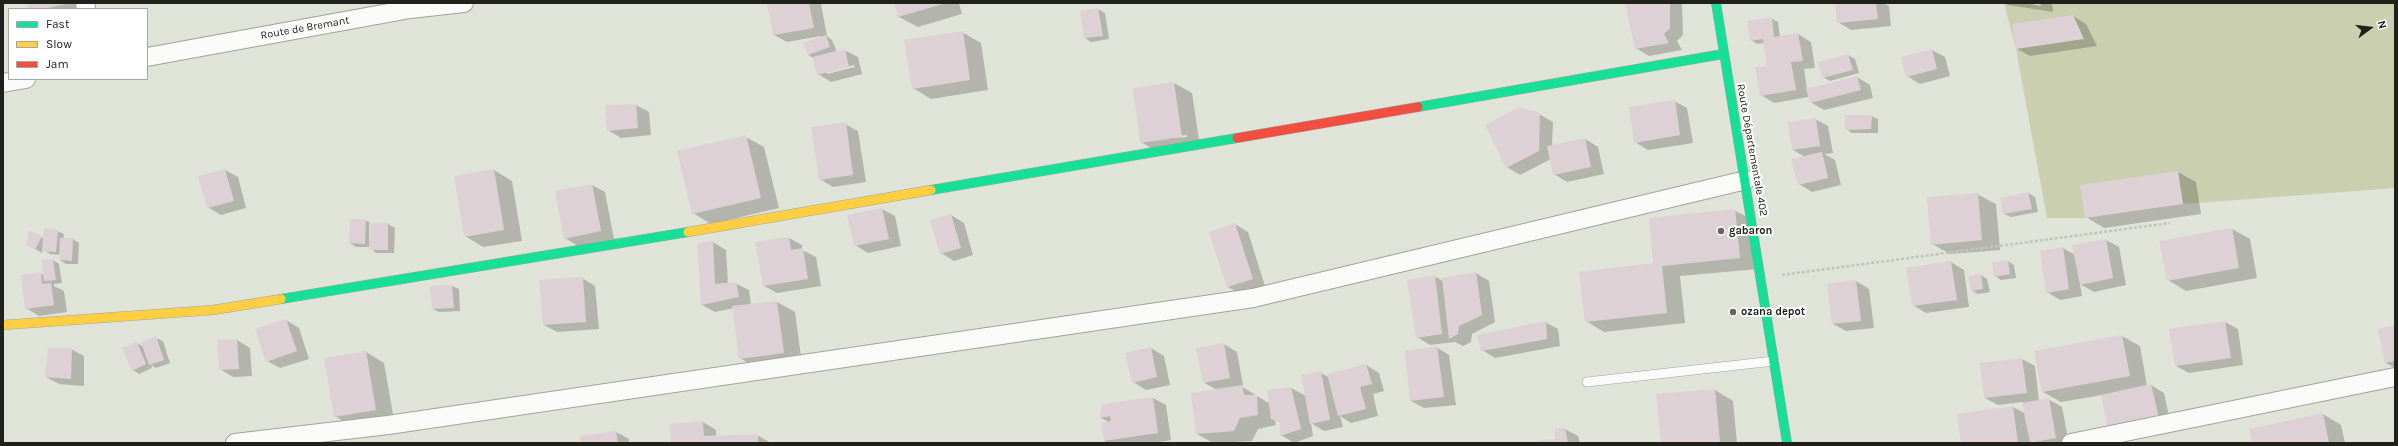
<!DOCTYPE html>
<meta charset="utf-8">
<style>
body{margin:0}
#map{position:relative;width:2398px;height:446px;overflow:hidden;background:#e0e3d7;font-family:Karla,sans-serif}
canvas{display:block}
.frame{position:absolute;inset:0;border:4px solid #20211a;pointer-events:none}
.legend{position:absolute;left:8px;top:8px;width:140px;height:72px;box-sizing:border-box;background:#fff;border:1px solid #a6a6a3;margin:0;padding:5px 7px;list-style:none;font-size:12px;color:#20211a}
.legend li{display:flex;align-items:center;gap:8px;height:20px}
.legend b{width:20px;border:1px solid #a6a6a3}
.north{position:absolute;left:2350px;top:8px;width:40px;height:40px;-webkit-text-stroke:3px #fff;paint-order:stroke;rotate:75deg;font-size:11px;font-weight:700;line-height:16px;text-align:center;color:#20211a}
.north::after{content:'';display:block;margin:auto;width:14px;height:18px;background:#20211a;clip-path:polygon(50% 0,100% 100%,50% 72%,0 100%)}
</style>
<div id="map">
<canvas width="2398" height="446"></canvas>
<div class="frame"></div>
<ul class="legend">
<li><b style="height:5px;background:#16e098"></b>Fast</li>
<li><b style="height:5px;background:#ffcf43"></b>Slow</li>
<li><b style="height:5px;background:#f24e42"></b>Jam</li>
</ul>
<div class="north">N</div>
</div>
<script>
const context = document.querySelector('canvas').getContext('2d');
context.lineJoin = 'round';
function paint(path, color) { context.fillStyle = color; context.fill(path, 'evenodd'); }
const toPath = rows => new Path2D(rows.map(r => 'M' + r).join(''));
function stroke(path, color, width, dash) { context.strokeStyle = color; context.lineWidth = width; context.lineCap = dash ? 'butt' : 'round'; context.setLineDash(dash || []); context.stroke(path); }
function write(font, color, halo, rows, align = 'center') {
  context.font = font + ' Karla,sans-serif'; context.lineWidth = 4; context.setLineDash([]); context.textBaseline = 'middle'; context.strokeStyle = halo; context.fillStyle = color; for (const [text, x, y, turn = 0] of rows) {
    context.save(); context.translate(x, y); context.rotate((+turn || 0) * Math.PI / 180); context.textAlign = isNaN(turn) ? turn : align; if (halo) context.strokeText(text, 0, 0); context.fillText(text, 0, 0); context.restore();
  }
}
paint(toPath([
 [2004,3,2395,3,2395,188,2183,204,2085,218,2047,218,2016,49]
]), '#cacfaf');
paint(toPath([
 [28,3,81,3,82,9,29,9],
 [774,3,821,4,827,36,832,40,837,52,844,50,858,57,862,74,831,82,818,74,814,58,808,55,821,36,787,42,774,35],
 [854,65,855,67,827,74,827,72],
 [895,3,959,3,962,14,918,27,899,17],
 [1629,3,1682,3,1683,35,1677,41,1682,50,1649,56,1636,48],
 [1836,3,1883,3,1889,6,1891,26,1851,30,1838,22],
 [2005,3,2052,3,2053,12,2008,5],
 [1098,9,1105,13,1109,39,1091,42,1085,38],
 [2073,16,2086,24,2097,46,2030,56,2017,49],
 [1771,18,1778,22,1780,37,1798,34,1811,42,1815,68,1804,69,1807,90,1857,77,1870,85,1873,98,1824,110,1810,102,1809,97,1774,103,1761,95,1768,66,1764,43,1757,44,1751,40],
 [962,32,981,43,988,90,931,99,913,88],
 [1932,50,1945,57,1950,76,1920,84,1907,76],
 [1848,55,1855,59,1859,73,1830,81,1823,77],
 [1174,83,1192,93,1200,147,1159,153,1141,142],
 [1187,135,1187,137,1156,139],
 [1674,101,1687,108,1693,143,1648,150,1635,142],
 [636,105,649,112,651,135,621,138,608,130],
 [1539,114,1553,122,1552,146,1585,139,1598,147,1604,174,1567,182,1554,174,1551,159,1520,175,1507,167],
 [1871,116,1878,119,1878,133,1852,133,1846,129],
 [1815,119,1828,126,1833,153,1824,154,1835,160,1841,185,1812,192,1799,184,1805,157,1793,150],
 [845,124,858,131,866,182,833,187,820,179],
 [746,137,764,147,779,208,711,224,693,213],
 [225,170,238,177,246,208,221,215,208,207],
 [494,170,512,181,522,241,483,247,465,236],
 [2178,172,2196,182,2201,214,2104,228,2086,217],
 [592,185,605,192,614,239,578,246,565,238],
 [2028,193,2035,197,2038,212,2011,217,2004,214],
 [1977,194,1996,204,2000,250,1950,254,1932,244],
 [882,209,895,216,901,246,868,253,855,245],
 [1734,210,1753,220,1758,269,1680,276,1685,323,1604,332,1586,321,1655,264],
 [951,215,964,223,973,255,954,261,941,253],
 [365,220,372,224,388,224,395,228,394,253,376,253,370,247,356,247,350,243],
 [1235,224,1248,232,1265,286,1241,294,1228,287],
 [2232,229,2250,239,2257,278,2186,291,2168,280],
 [57,231,64,234,63,239,73,239,79,243,78,264,66,264,60,260,60,255,50,254,43,250,42,253,27,244,41,237,44,239],
 [789,238,802,245,802,250,816,257,821,286,777,293,764,286],
 [2106,240,2119,247,2126,285,2094,292,2080,284,2082,296,2060,300,2047,292,2041,251,2063,248,2075,255],
 [713,242,726,250,728,284,735,283,749,290,751,305,777,302,795,312,802,364,758,369,740,358,734,308,715,312,702,305,698,244],
 [53,260,59,264,62,283,54,284,54,286,64,291,67,312,39,316,26,308,40,273,45,276],
 [2008,261,2014,265,2016,278,2001,280,1995,276],
 [1951,262,1964,270,1969,307,1926,313,1913,305,1907,268],
 [1476,273,1489,281,1495,322,1472,334,1471,342,1463,346,1455,342,1430,345,1417,337,1434,276,1443,281],
 [1981,275,1987,279,1990,292,1978,294,1971,290],
 [582,278,595,286,599,329,557,332,544,325],
 [1856,281,1869,289,1874,328,1846,331,1833,324],
 [452,286,459,289,460,311,439,312,433,309,431,287],
 [286,320,299,328,309,359,280,368,267,361],
 [1545,322,1558,329,1560,346,1495,358,1482,350],
 [2225,322,2238,329,2243,365,2189,373,2176,366],
 [2395,327,2395,368,2386,363],
 [2122,336,2140,346,2147,386,2151,385,2164,393,2171,425,2109,428,2102,395,2061,402,2043,392],
 [156,338,163,341,170,363,156,368,151,365,152,368,139,374,133,370,137,343,144,347],
 [237,340,250,348,252,376,233,377,220,369],
 [1224,344,1237,352,1243,385,1241,386,1270,404,1268,391,1291,388,1306,396,1320,372,1328,377,1366,365,1379,373,1384,391,1373,394,1378,416,1351,423,1340,416,1343,427,1324,431,1311,423,1313,436,1294,443,1281,435,1281,423,1275,420,1276,425,1258,429,1252,441,1213,443,1197,434,1217,390,1203,382],
 [1436,347,1449,355,1456,405,1424,408,1411,401],
 [1151,348,1164,356,1170,385,1146,390,1133,382],
 [71,349,84,356,84,386,59,384,46,377],
 [366,352,384,363,394,420,353,427,335,416],
 [2022,359,2035,366,2039,401,2048,399,2062,407,2069,443,1962,443,2013,407,2026,414,2023,402,1998,405,1985,398],
 [1715,390,1733,401,1737,443,1662,443],
 [1153,398,1166,405,1171,440,1153,443,1108,443,1104,441,1110,423,1100,417],
 [2323,414,2341,425,2345,443,2253,443],
 [703,422,716,430,716,437,757,435,771,443,672,443],
 [1565,429,1578,436,1580,443,1537,443,1556,440,1556,430],
 [616,432,629,439,629,443,582,443]
]), '#0003');
paint(toPath([
 [27,3,66,3,66,4,43,9,28,9],
 [767,3,809,3,814,28,773,35],
 [894,3,946,3,898,17],
 [1625,3,1670,3,1670,28,1664,34,1669,43,1635,49],
 [1835,3,1876,3,1878,19,1837,23],
 [2031,3,2040,3,2041,6,2031,4],
 [1098,8,1103,36,1084,38,1080,11],
 [2073,15,2084,39,2016,49,2012,24],
 [1772,17,1774,37,1798,33,1803,61,1791,62,1796,90,1760,96,1755,67,1767,66,1763,39,1750,41,1747,21],
 [963,31,970,80,912,89,904,40],
 [826,35,830,47,808,55,803,43],
 [845,49,849,67,817,75,812,57],
 [1932,49,1937,69,1906,77,1901,57],
 [1848,54,1853,70,1822,78,1818,62],
 [1857,76,1861,90,1810,103,1806,89],
 [1174,82,1182,137,1140,143,1133,88],
 [1675,100,1680,135,1634,143,1629,107],
 [636,104,638,128,607,131,605,105],
 [1519,107,1540,113,1539,151,1506,168,1485,125],
 [1845,115,1872,115,1871,129,1845,130],
 [1816,118,1820,146,1792,150,1788,122],
 [846,122,853,175,819,180,811,127],
 [746,135,761,198,692,214,677,151],
 [1585,138,1591,167,1553,175,1547,146],
 [1822,152,1828,178,1798,185,1791,159],
 [225,169,234,201,207,208,198,176],
 [494,169,504,230,464,237,454,176],
 [2178,171,2183,204,2085,218,2080,185],
 [592,184,601,231,564,239,555,191],
 [2028,192,2032,209,2003,214,2000,198],
 [1978,193,1982,240,1931,245,1927,197],
 [882,208,889,239,854,246,847,215],
 [1735,209,1740,258,1662,266,1667,313,1585,322,1579,272,1653,263,1649,218],
 [951,214,961,248,940,254,930,220],
 [350,219,366,219,365,244,349,243],
 [369,223,388,223,388,250,369,250],
 [1235,223,1253,279,1227,287,1209,232],
 [44,228,58,230,56,252,42,251],
 [2232,228,2239,268,2167,281,2159,241],
 [29,231,42,236,35,250,26,245],
 [789,237,791,250,803,248,808,279,763,286,755,242],
 [60,238,73,238,72,261,59,260],
 [2106,239,2113,278,2080,285,2072,245],
 [713,241,715,284,736,282,739,297,701,305,697,243],
 [2063,247,2069,289,2046,293,2040,251],
 [53,259,56,280,44,281,42,260],
 [2008,260,2010,274,1994,277,1992,263],
 [1951,261,1957,300,1912,306,1906,268],
 [41,272,42,284,51,283,54,305,25,309,21,275],
 [1476,272,1482,315,1459,326,1458,334,1449,339,1442,278],
 [1981,274,1983,289,1971,291,1968,276],
 [1435,275,1442,334,1416,338,1407,280],
 [583,277,586,322,543,325,539,280],
 [1856,280,1861,321,1832,324,1827,284],
 [452,285,454,308,432,309,430,286],
 [777,301,784,353,739,359,732,306],
 [286,319,297,351,266,362,255,329],
 [1546,321,1547,339,1481,351,1477,335],
 [2225,321,2231,358,2175,366,2169,329],
 [2395,325,2395,361,2385,363,2378,329],
 [2122,335,2130,376,2042,392,2034,351],
 [156,336,164,360,149,365,141,342],
 [237,339,239,369,219,370,217,340],
 [137,342,146,364,132,371,122,348],
 [1224,343,1230,378,1203,383,1196,348],
 [1437,346,1444,397,1410,401,1405,351],
 [1151,347,1157,377,1132,383,1125,353],
 [48,348,72,348,71,379,45,377],
 [366,351,376,410,334,417,324,358],
 [2022,358,2027,393,1984,398,1980,363],
 [1366,364,1372,384,1360,387,1366,409,1338,416,1327,374],
 [1321,371,1330,420,1310,424,1301,375],
 [2151,384,2159,418,2108,429,2101,395],
 [1242,385,1244,395,1257,395,1258,415,1240,418,1234,431,1196,434,1191,393],
 [1291,387,1301,429,1280,436,1280,423,1271,419,1267,390],
 [1715,389,1720,443,1661,443,1656,394],
 [1153,397,1158,433,1104,441,1101,423,1111,421,1110,416,1099,418,1102,404],
 [2049,398,2056,438,2030,443,2022,403],
 [2013,406,2018,443,1961,443,1957,414],
 [2323,413,2329,443,2252,443,2249,429],
 [703,421,704,436,758,434,758,443,671,443,670,424],
 [1565,428,1568,443,1536,443,1536,441,1555,439,1555,429],
 [616,431,618,443,581,443,580,436]
]), '#ddd1d6');
const lane = toPath([
 [1587,382,1774,361]
]);
const street = toPath([
 [85,3,86,9],
 [147,57,410,9,464,3],
 [3,83,26,79],
 [235,443,388,425,1253,298,1746,180],
 [2071,443,2395,377]
]);
const fast = toPath([
 [1716,3,1787,443],
 [1418,107,1723,54],
 [931,190,1237,138],
 [281,299,688,232]
]);
const slow = toPath([
 [688,232,931,190],
 [3,325,213,310,281,299]
]);
const jam = toPath([
 [1237,138,1418,107]
]);
stroke(lane, '#a1a49a', 10);
stroke(street, '#a1a49a', 20);
stroke(fast, '#a1a49a', 10);
stroke(slow, '#a1a49a', 10);
stroke(jam, '#a1a49a', 10);
stroke(toPath([
 [1782,275,2170,223]
]), '#c3c4c0', 2.5, [3, 2]);
stroke(lane, '#fafbf9', 9);
stroke(street, '#fafbf9', 18);
stroke(fast, '#16e098', 9);
stroke(slow, '#ffcf43', 9);
stroke(jam, '#f24e42', 9);
for (const [x, y, r, color] of [
 [1721,231,4,"#63655c"],
 [1733,312,4,"#63655c"]
]) { const dot = new Path2D(); dot.arc(x, y, r, 0, 2 * Math.PI); context.fillStyle = color; context.fill(dot); stroke(dot, '#fff', 1.5); }
write('11px', '#20211a', '#fff', [
 ["Route de Bremant",305,28,-10],
 ["Route Départementale 402",1752,150,80]
]);
write('bold 11px', '#20211a', '#fff', [
 ["gabaron",1729,231],
 ["ozana depot",1741,312]
], 'left');
</script>
